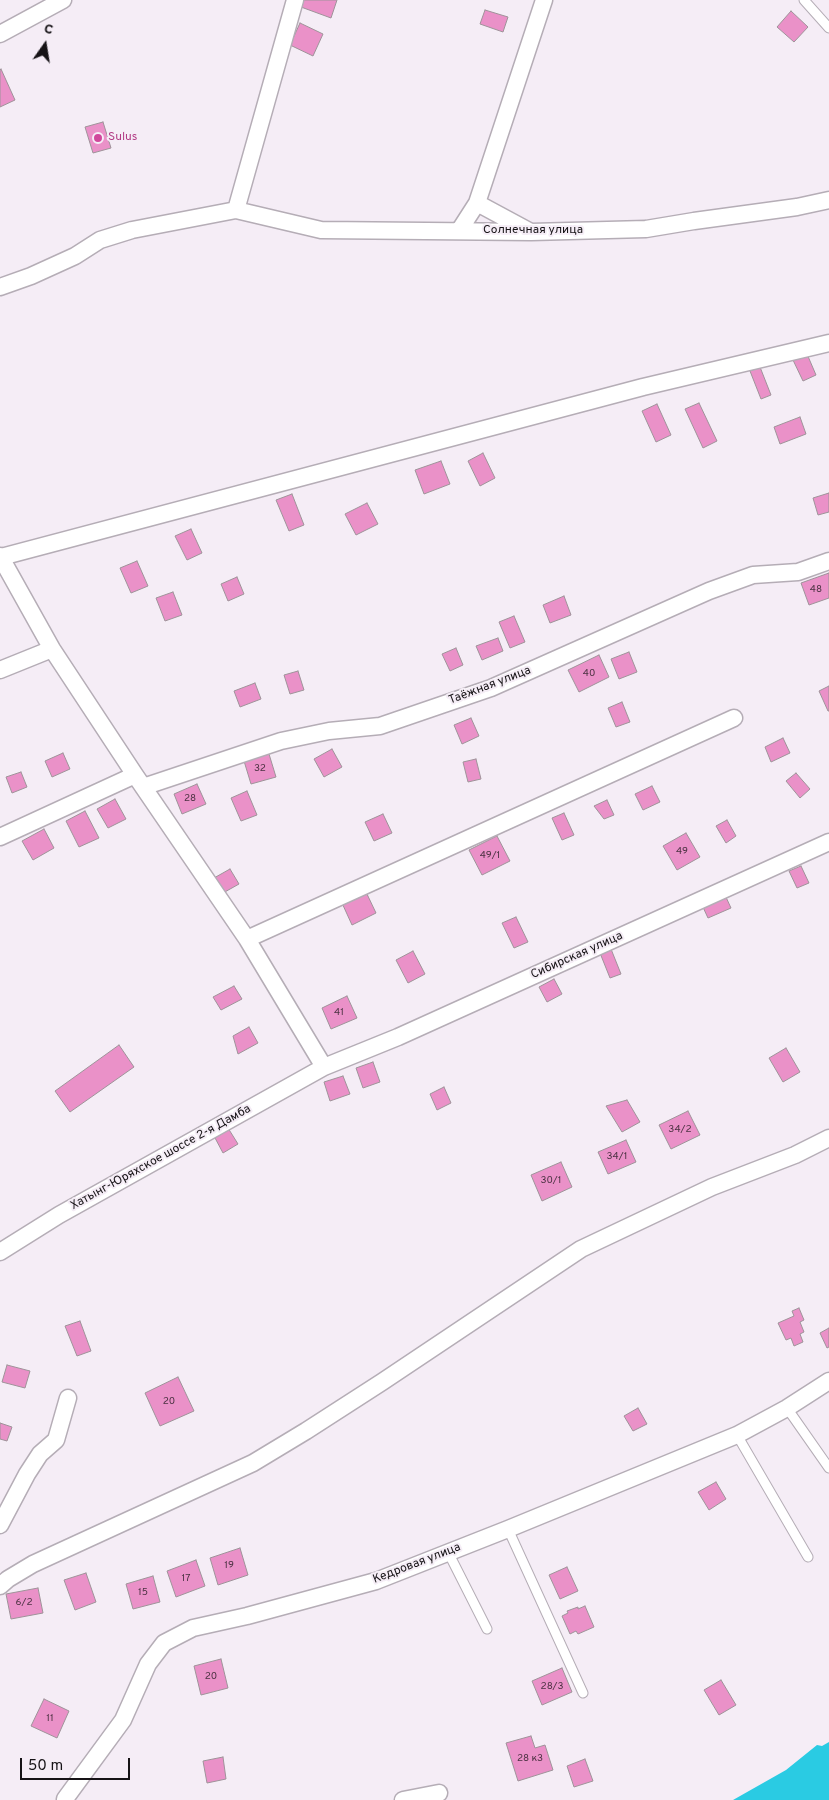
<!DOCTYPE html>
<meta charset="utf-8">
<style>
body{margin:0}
#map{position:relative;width:829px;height:1800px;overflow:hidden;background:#f5edf6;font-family:Overpass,sans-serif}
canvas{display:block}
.north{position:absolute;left:20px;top:20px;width:50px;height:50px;-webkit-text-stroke:4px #f5edf6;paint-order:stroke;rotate:13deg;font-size:14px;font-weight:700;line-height:20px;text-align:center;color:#161316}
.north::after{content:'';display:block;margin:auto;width:18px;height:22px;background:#161316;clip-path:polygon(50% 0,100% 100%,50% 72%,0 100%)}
.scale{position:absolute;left:20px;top:1758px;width:110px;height:22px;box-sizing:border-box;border:2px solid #161316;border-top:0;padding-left:6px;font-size:15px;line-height:18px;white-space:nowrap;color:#161316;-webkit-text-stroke:4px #f5edf6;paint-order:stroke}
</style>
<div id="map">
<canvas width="829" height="1800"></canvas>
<div class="north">С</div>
<div class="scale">50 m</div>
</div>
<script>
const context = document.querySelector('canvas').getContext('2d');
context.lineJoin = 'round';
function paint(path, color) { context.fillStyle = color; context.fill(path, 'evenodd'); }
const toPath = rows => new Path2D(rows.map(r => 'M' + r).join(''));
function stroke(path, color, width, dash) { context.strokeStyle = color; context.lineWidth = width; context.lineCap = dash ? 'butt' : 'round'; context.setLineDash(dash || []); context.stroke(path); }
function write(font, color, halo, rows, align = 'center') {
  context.font = font + ' Overpass,sans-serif'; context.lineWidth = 4; context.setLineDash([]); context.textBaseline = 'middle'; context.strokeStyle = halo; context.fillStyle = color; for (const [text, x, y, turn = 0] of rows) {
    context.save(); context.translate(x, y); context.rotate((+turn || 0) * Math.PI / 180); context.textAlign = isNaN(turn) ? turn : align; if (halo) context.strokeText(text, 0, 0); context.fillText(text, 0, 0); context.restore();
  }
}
paint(toPath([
 [829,1742,829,1800,733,1800,786,1770,817,1745,822,1746]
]), '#2acbe3');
const building = toPath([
 [303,0,337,0,331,18,301,7,303,0],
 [485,10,508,17,503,32,480,24,485,10],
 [791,11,808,27,794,42,777,27,791,11],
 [300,23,323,34,313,56,290,45,300,23],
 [1,69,15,100,0,107,0,70,1,69],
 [103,122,111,148,93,153,85,127,103,122],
 [807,354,816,375,803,381,793,360,807,354],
 [760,367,771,395,761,399,750,371,760,367],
 [699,403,717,441,703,448,685,409,699,403],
 [657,404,671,435,656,442,642,411,657,404],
 [800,417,806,434,780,444,774,427,800,417],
 [483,453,495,478,480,486,468,461,483,453],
 [441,461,450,484,424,494,415,470,441,461],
 [829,493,829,512,818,515,813,498,829,493],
 [292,494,304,525,289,531,276,500,292,494],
 [367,503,378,524,356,535,345,514,367,503],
 [191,529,202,553,187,560,175,536,191,529],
 [137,561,148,586,131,593,120,568,137,561],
 [829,573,829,598,809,605,801,583,829,573],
 [237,577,244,594,228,601,221,584,237,577],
 [173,592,182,615,165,621,156,598,173,592],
 [564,596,571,615,550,623,543,605,564,596],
 [514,616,525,642,510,648,499,622,514,616],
 [498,638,503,651,482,660,476,646,498,638],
 [456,648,463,665,450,671,442,654,456,648],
 [629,652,637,672,619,679,611,659,629,652],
 [599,655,609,677,579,692,568,670,599,655],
 [298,671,304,690,290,694,284,675,298,671],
 [255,683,261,699,240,707,234,691,255,683],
 [829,686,829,711,828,711,819,691,829,686],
 [622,702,630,722,616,727,608,708,622,702],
 [471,718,479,736,462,744,454,725,471,718],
 [783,738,790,753,771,762,765,747,783,738],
 [332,749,342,767,324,777,314,759,332,749],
 [63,753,70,769,52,777,45,761,63,753],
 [269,754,276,777,251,784,244,761,269,754],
 [476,759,481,779,468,782,463,762,476,759],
 [21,772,27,787,12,793,6,777,21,772],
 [796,773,810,789,800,798,786,781,796,773],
 [197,784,206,804,182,814,174,794,197,784],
 [652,786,660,802,643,810,635,794,652,786],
 [247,791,257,815,241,821,231,798,247,791],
 [115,799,126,819,108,828,97,809,115,799],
 [607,800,614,815,604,819,594,806,607,800],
 [85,811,99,838,79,847,66,821,85,811],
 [564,813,574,835,562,840,552,818,564,813],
 [383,814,392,833,374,841,365,822,383,814],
 [727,820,736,836,726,843,716,826,727,820],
 [44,829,54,848,33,860,22,841,44,829],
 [686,833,700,857,677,870,663,846,686,833],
 [497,836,510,861,482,875,469,850,497,836],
 [801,866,809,883,797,888,789,871,801,866],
 [230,869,239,884,223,893,214,878,230,869],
 [366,892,376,913,352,925,342,903,366,892],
 [725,895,731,908,708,918,702,905,725,895],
 [516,917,528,942,514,948,502,923,516,917],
 [611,949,621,974,610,978,600,953,611,949],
 [413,951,425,974,408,983,396,960,413,951],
 [554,979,562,994,547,1002,539,987,554,979],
 [234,986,242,999,221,1010,213,997,234,986],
 [347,996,357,1018,331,1029,322,1008,347,996],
 [249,1027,258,1043,238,1054,233,1036,249,1027],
 [119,1045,134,1067,70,1112,55,1091,119,1045],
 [786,1048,800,1072,783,1082,769,1058,786,1048],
 [373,1062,380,1082,363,1088,356,1068,373,1062],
 [343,1076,350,1094,330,1101,324,1082,343,1076],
 [444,1087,451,1103,437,1110,430,1094,444,1087],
 [627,1100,640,1122,622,1132,606,1106,627,1100],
 [688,1111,700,1135,671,1149,659,1125,688,1111],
 [228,1128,238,1144,223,1153,214,1136,228,1128],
 [626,1140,636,1162,608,1174,598,1152,626,1140],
 [561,1162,572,1187,542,1201,531,1175,561,1162],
 [799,1308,804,1320,800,1322,804,1332,800,1334,803,1342,794,1346,791,1338,786,1340,778,1323,794,1316,792,1311,799,1308],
 [80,1321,91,1351,77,1356,65,1326,80,1321],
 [829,1328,829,1347,827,1348,820,1333,829,1328],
 [7,1365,30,1371,25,1388,2,1382,7,1365],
 [178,1377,194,1411,160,1426,145,1393,178,1377],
 [638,1408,647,1424,633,1431,624,1416,638,1408],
 [0,1423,12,1427,7,1441,0,1439,0,1423],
 [716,1482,726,1499,709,1510,698,1492,716,1482],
 [240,1548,248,1575,218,1585,210,1558,240,1548],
 [196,1560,205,1586,176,1597,167,1571,196,1560],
 [567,1567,578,1591,560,1599,549,1575,567,1567],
 [86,1573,96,1602,75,1610,64,1580,86,1573],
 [153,1576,160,1602,133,1609,126,1584,153,1576],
 [38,1588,43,1613,11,1619,6,1594,38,1588],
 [585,1606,594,1627,578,1634,576,1631,570,1634,562,1616,568,1613,567,1611,578,1607,578,1609,585,1606],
 [221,1659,228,1688,201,1695,194,1666,221,1659],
 [562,1668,572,1692,542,1705,532,1681,562,1668],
 [721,1680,736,1705,719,1715,704,1690,721,1680],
 [44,1699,69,1711,57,1738,31,1726,44,1699],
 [531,1736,535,1748,545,1745,553,1770,518,1781,506,1743,531,1736],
 [223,1757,226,1779,207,1783,203,1761,223,1757],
 [585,1759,593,1781,574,1787,567,1766,585,1759]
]);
paint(building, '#ea91c8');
stroke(building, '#9e9399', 1);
const lane = toPath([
 [804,0,829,28],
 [787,1408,829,1468],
 [737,1435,808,1557],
 [508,1529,583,1693],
 [448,1552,487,1629]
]);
const street = toPath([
 [0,34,63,0],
 [477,203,529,231],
 [236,210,295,0],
 [459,231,477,203,544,0],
 [0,287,31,276,75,256,100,240,132,230,236,210,321,230,531,232,646,229,694,221,797,207,829,200],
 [0,556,52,649,135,775,247,939,324,1067],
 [1,557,643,387,829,343],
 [0,670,52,649],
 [143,787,281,741,329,731,380,726,491,688,709,591,753,575,798,572,829,561],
 [0,837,135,775],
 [247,939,734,718],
 [0,1252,59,1215,324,1067,398,1037,829,842],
 [0,1525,27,1474,40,1454,56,1440,68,1398],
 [0,1586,8,1579,33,1564,253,1463,306,1431,382,1382,581,1249,712,1187,795,1155,829,1138],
 [65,1799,123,1720,148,1664,164,1643,193,1628,247,1616,376,1581,508,1529,737,1435,787,1408,829,1381],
 [403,1800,439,1793]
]);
stroke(lane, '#b5adb6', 11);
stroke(street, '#b5adb6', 19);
stroke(lane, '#fff', 9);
stroke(street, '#fff', 16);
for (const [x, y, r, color] of [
 [98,138,5,"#d1479c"]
]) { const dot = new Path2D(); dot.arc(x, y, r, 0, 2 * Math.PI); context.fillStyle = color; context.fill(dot); stroke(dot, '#f5edf6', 2); }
write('10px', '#4b3242', null, [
 ["48",816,590],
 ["40",589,674],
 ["32",260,769],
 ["28",190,799],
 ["49",682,852],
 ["49/1",490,856],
 ["41",339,1013],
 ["34/2",680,1130],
 ["34/1",617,1157],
 ["30/1",551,1181],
 ["20",169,1402],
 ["19",229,1566],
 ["17",186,1579],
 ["15",143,1593],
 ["6/2",24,1603],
 ["20",211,1677],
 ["28/3",552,1687],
 ["11",50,1719],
 ["28 к3",530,1759]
]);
write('12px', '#b23c85', '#f5edf6', [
 ["Sulus",108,138]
], 'left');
write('12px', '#161316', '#f5edf6', [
 ["Солнечная улица",533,231],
 ["Таёжная улица",490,686,-21],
 ["Сибирская улица",577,956,-24],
 ["Хатынг-Юряхское шоссе 2-я Дамба",161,1158,-29],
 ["Кедровая улица",417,1564,-21]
]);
</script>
